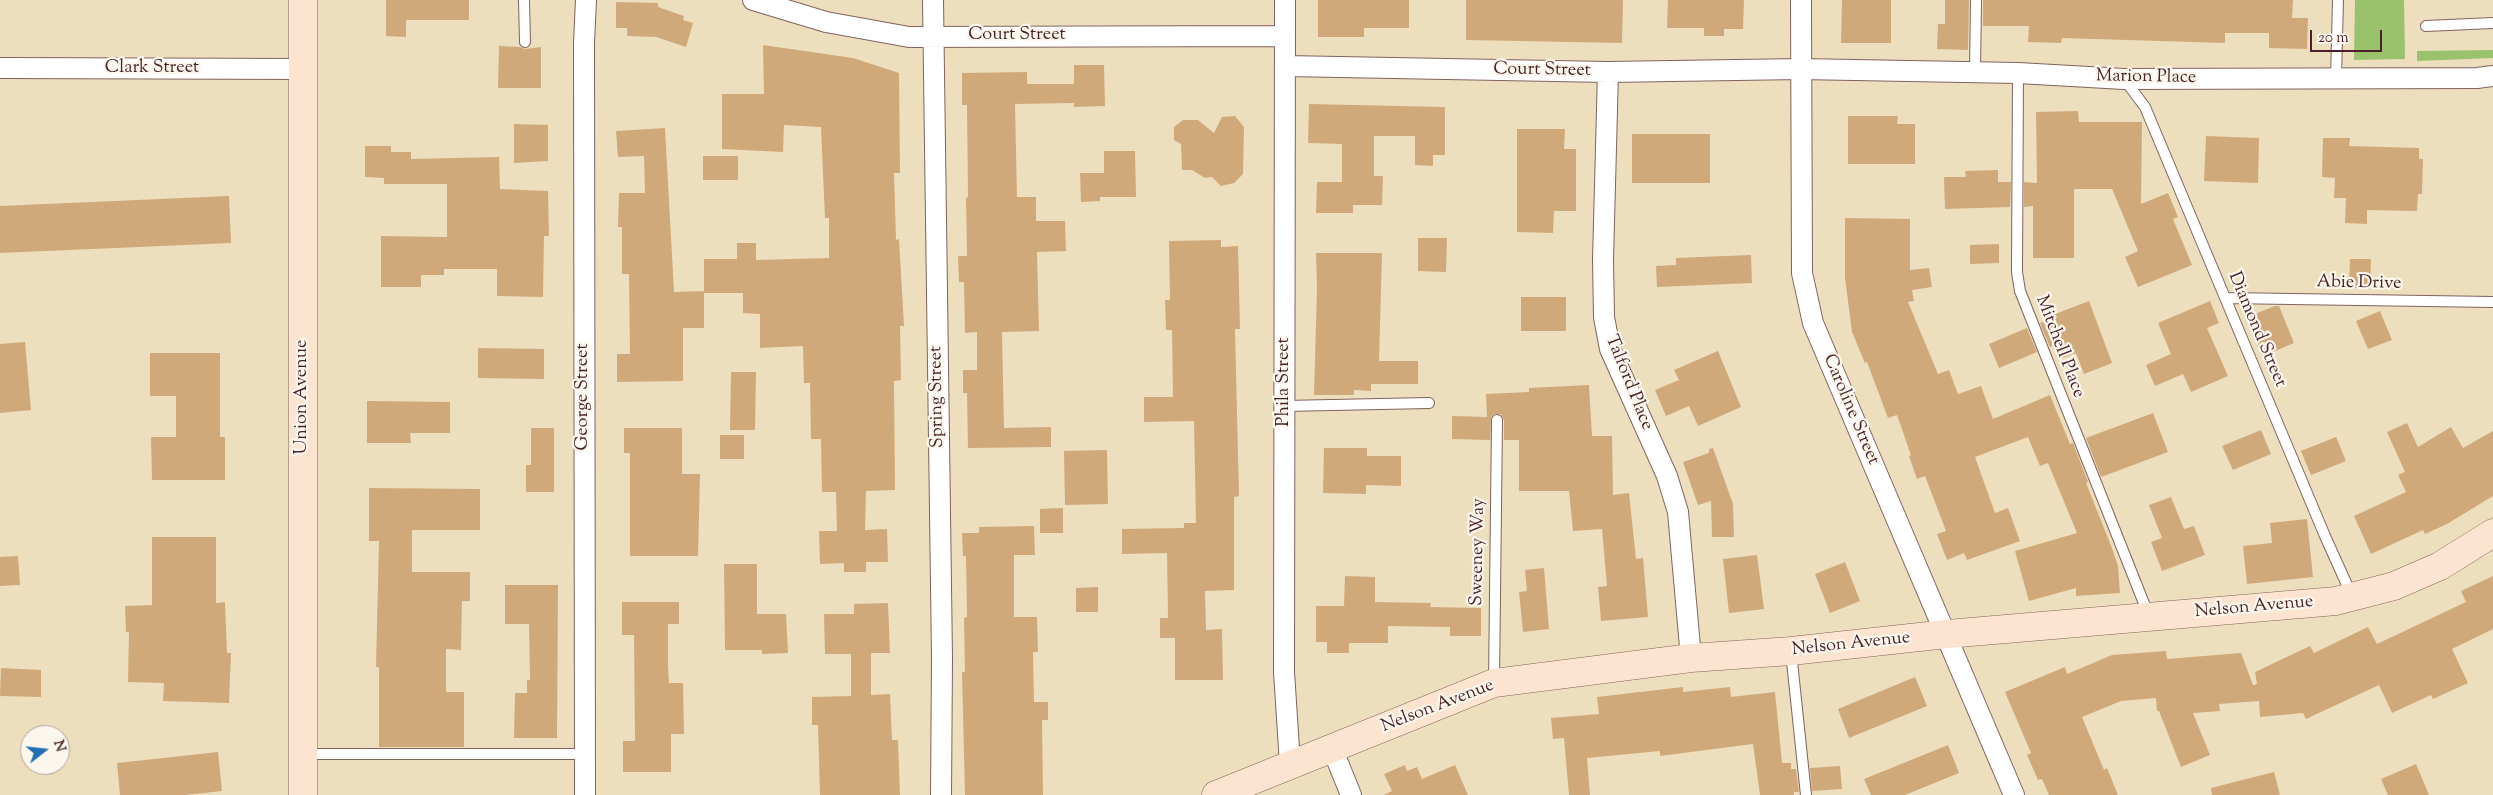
<!DOCTYPE html>
<style>
body{margin:0}
#map{position:relative;width:2493px;height:795px;overflow:hidden;background:#eddfbd;font-family:"Sorts Mill Goudy",serif}
canvas{display:block}
.north{position:absolute;left:20px;top:725px;width:50px;height:50px;box-sizing:border-box;background:#fbf7ec;border:1px solid #b4a19f;border-radius:50%;rotate:74deg;font-size:14px;font-weight:700;line-height:20px;text-align:center;color:#4a1f2b}
.north::after{content:'';display:block;margin:auto;width:18px;height:22px;background:#1f6fb2;clip-path:polygon(50% 0,100% 100%,50% 72%,0 100%)}
.scale{position:absolute;left:2310px;top:30px;width:72px;height:22px;box-sizing:border-box;border:2px solid #4a1f2b;border-top:0;padding-left:6px;font-size:15px;line-height:18px;white-space:nowrap;color:#4a1f2b;-webkit-text-stroke:4px #fbf7ec;paint-order:stroke}
</style>
<div id="map">
<canvas width="2493" height="795"></canvas>
<div class="north">N</div>
<div class="scale">20 m</div>
</div>
<script>
const context = document.querySelector('canvas').getContext('2d');
context.lineJoin = 'round';
function paint(path, color) { context.fillStyle = color; context.fill(path, 'evenodd'); }
const toPath = rows => new Path2D(rows.map(r => 'M' + r).join(''));
function stroke(path, color, width, dash) { context.strokeStyle = color; context.lineWidth = width; context.lineCap = dash ? 'butt' : 'round'; context.setLineDash(dash || []); context.stroke(path); }
function write(font, color, halo, rows, align = 'center') {
  context.font = font + ' "Sorts Mill Goudy",serif'; context.lineWidth = 4.5; context.setLineDash([]); context.textBaseline = 'middle'; context.strokeStyle = halo; context.fillStyle = color; for (const [text, x, y, turn = 0] of rows) {
    context.save(); context.translate(x, y); context.rotate((+turn || 0) * Math.PI / 180); context.textAlign = isNaN(turn) ? turn : align; if (halo) context.strokeText(text, 0, 0); context.fillText(text, 0, 0); context.restore();
  }
}
paint(toPath([
 [2355,0,2404,0,2405,59,2354,60],
 [2493,50,2493,58,2417,61,2417,51]
]), '#9ac16c');
paint(toPath([
 [386,0,469,0,469,20,406,20,406,37,386,36],
 [1318,0,1409,0,1409,28,1364,28,1364,37,1318,37],
 [1466,0,1623,0,1622,43,1466,40],
 [1668,0,1744,0,1743,29,1724,29,1724,36,1704,36,1704,28,1667,28],
 [1842,0,1891,0,1891,43,1841,43],
 [1945,0,1969,0,1968,50,1937,49,1938,24,1945,24],
 [1983,0,2293,0,2292,18,2308,18,2307,49,2269,48,2269,33,2225,33,2225,43,2062,38,2061,43,2028,42,2029,26,1983,26],
 [616,2,658,3,658,7,684,16,683,20,693,23,686,47,656,37,627,36,627,28,616,28],
 [763,45,853,58,899,73,900,173,894,173,896,240,899,239,904,326,900,326,901,380,894,381,895,490,866,491,865,530,887,529,888,562,866,562,866,572,844,572,844,563,820,564,819,531,837,531,836,492,822,492,821,439,811,439,810,383,804,383,803,346,760,348,760,314,743,313,743,293,704,293,704,259,737,259,737,243,756,243,756,260,829,258,829,218,825,218,821,127,784,125,783,152,722,149,722,94,764,94],
 [499,46,520,47,525,49,541,47,541,88,498,88],
 [1074,65,1104,65,1105,106,1074,107,1074,103,1015,104,1017,197,1036,197,1036,221,1065,221,1066,251,1037,252,1039,331,1002,332,1004,428,1051,427,1051,447,968,448,967,393,963,393,963,370,977,370,977,332,965,333,964,282,959,282,958,256,967,256,966,198,968,197,967,105,962,105,962,73,1027,72,1027,84,1074,84],
 [1309,104,1445,107,1445,155,1433,155,1433,166,1415,165,1415,136,1374,136,1374,176,1383,176,1382,205,1353,205,1353,213,1316,213,1317,182,1342,182,1342,144,1308,143],
 [2078,111,2079,122,2142,122,2141,204,2168,193,2178,217,2173,219,2192,265,2138,287,2125,257,2138,251,2112,189,2074,189,2074,258,2033,258,2033,206,2024,207,2024,182,2037,183,2036,112],
 [1235,116,1244,127,1243,174,1234,183,1221,186,1212,177,1205,178,1192,170,1182,170,1181,144,1174,140,1174,127,1183,120,1198,120,1214,133,1222,117],
 [1848,116,1898,116,1897,124,1915,124,1915,164,1848,164],
 [514,124,548,125,548,161,514,163],
 [665,128,674,292,704,291,704,328,683,328,683,381,617,382,617,354,630,354,629,274,622,274,622,227,618,227,619,193,645,193,644,156,618,157,616,131],
 [1517,129,1565,129,1564,149,1576,149,1576,211,1554,211,1553,233,1517,232],
 [1632,134,1710,134,1710,183,1632,183],
 [2206,136,2259,138,2258,183,2204,181],
 [2323,138,2350,138,2349,146,2419,148,2419,159,2423,159,2422,194,2418,194,2417,211,2367,210,2367,224,2345,223,2346,198,2334,198,2335,178,2322,177],
 [365,146,391,146,391,152,411,152,411,159,499,157,500,189,548,191,549,236,544,236,543,297,497,296,497,269,444,269,444,275,421,275,421,287,381,287,381,236,447,237,447,184,384,184,384,178,365,177],
 [1104,151,1135,151,1136,197,1100,197,1100,201,1081,202,1080,173,1104,173],
 [703,156,738,156,738,180,703,180],
 [1998,170,1998,182,2011,182,2010,207,1945,209,1944,177,1966,177,1965,171],
 [229,196,231,243,0,253,0,206],
 [1845,218,1910,219,1910,270,1929,268,1932,287,1912,290,1914,301,1908,302,1938,374,1949,370,1958,394,1981,386,1993,419,2050,395,2070,444,2073,443,2088,482,2086,483,2112,548,2118,566,2120,593,2076,596,2076,588,2029,601,2015,551,2077,533,2048,463,2040,466,2028,437,1975,457,1995,513,2008,508,2020,541,1967,560,1964,553,1947,560,1937,534,1946,531,1925,476,1917,479,1909,456,1911,455,1897,415,1888,418,1867,362,1865,363,1852,332,1845,278],
 [1418,238,1447,238,1446,272,1418,271],
 [1221,240,1221,247,1238,246,1240,329,1235,329,1239,496,1234,497,1234,590,1205,591,1206,630,1222,629,1223,680,1175,680,1175,638,1160,638,1160,618,1168,618,1167,553,1122,554,1122,529,1184,528,1184,523,1196,523,1194,421,1144,422,1144,397,1173,397,1172,330,1166,330,1165,300,1170,300,1169,241],
 [1999,244,1999,263,1970,264,1970,245],
 [1316,253,1382,253,1379,361,1418,361,1418,384,1371,384,1371,391,1354,390,1354,395,1314,395,1317,288],
 [1751,255,1752,283,1657,287,1656,266,1676,265,1676,258],
 [2350,259,2371,259,2370,288,2349,288],
 [1521,297,1566,297,1566,331,1521,331],
 [2089,301,2112,363,2084,374,2076,353,2060,359,2055,345,2050,347,2040,323,2046,321,2045,318],
 [2210,301,2219,323,2207,328,2228,376,2191,392,2183,374,2155,386,2146,365,2171,354,2158,323],
 [2275,306,2279,306,2294,343,2263,356,2247,317],
 [2380,311,2392,340,2368,349,2356,321],
 [2027,328,2037,352,1999,368,1989,344],
 [25,342,31,410,0,413,0,344],
 [478,348,544,349,544,379,478,378],
 [1718,351,1741,407,1698,426,1689,406,1666,416,1655,390,1679,380,1674,370],
 [150,353,220,353,220,437,225,437,225,480,152,480,151,437,176,437,176,396,150,396],
 [731,372,756,372,755,430,730,430],
 [1589,385,1592,436,1612,436,1613,495,1629,493,1636,559,1643,558,1648,617,1601,621,1598,587,1607,586,1602,529,1573,531,1569,491,1519,491,1519,440,1504,440,1504,420,1501,414,1494,414,1491,417,1490,440,1452,439,1452,416,1487,417,1486,394,1529,392,1529,388],
 [367,401,450,402,450,433,410,433,411,443,367,443],
 [2153,413,2168,452,2101,477,2086,438],
 [2407,423,2418,447,2451,427,2463,448,2493,431,2493,496,2447,524,2425,534,2423,530,2371,554,2354,516,2406,492,2398,475,2405,472,2387,432],
 [531,428,554,428,554,492,526,492,526,465,531,465],
 [624,428,682,428,682,474,700,474,698,556,630,556,630,453,624,453],
 [2261,430,2271,454,2233,470,2222,446],
 [720,435,744,435,744,459,720,459],
 [2336,437,2346,461,2311,475,2301,451],
 [1324,448,1367,448,1367,456,1401,456,1401,486,1366,485,1366,494,1323,493],
 [1713,448,1733,504,1734,537,1712,537,1711,501,1698,505,1683,462,1709,453,1709,449],
 [1107,450,1108,504,1065,505,1064,451],
 [369,488,480,489,480,530,412,530,412,572,470,572,470,601,462,601,461,650,446,649,446,692,464,692,464,747,379,747,379,667,376,667,379,541,369,541],
 [2171,497,2184,529,2194,526,2205,555,2162,571,2151,542,2162,538,2149,505],
 [1063,508,1063,533,1040,533,1040,509],
 [2307,519,2313,577,2247,584,2243,546,2272,543,2270,523],
 [1034,526,1035,555,1014,555,1014,617,1037,617,1038,652,1033,652,1034,702,1048,702,1048,720,1042,720,1043,795,965,795,962,672,965,672,964,618,967,617,966,556,963,556,962,533,979,533,979,527],
 [152,537,216,537,216,603,225,602,227,653,231,653,229,703,163,701,164,683,128,682,129,632,126,632,125,606,152,605],
 [1757,555,1764,609,1729,613,1723,559],
 [18,556,20,585,0,586,0,557],
 [1845,562,1860,601,1830,613,1815,574],
 [724,564,757,564,757,614,786,614,788,653,762,654,762,650,725,650],
 [1544,568,1549,629,1523,632,1519,592,1527,591,1525,570],
 [1345,576,1375,577,1375,602,1431,603,1430,607,1481,608,1481,636,1450,636,1450,627,1388,626,1388,643,1349,643,1349,653,1327,653,1327,642,1316,642,1316,606,1344,606],
 [2493,576,2493,629,2452,649,2468,683,2433,699,2431,695,2392,713,2379,685,2306,719,2303,713,2260,717,2259,701,2219,704,2220,711,2193,713,2210,755,2181,767,2159,711,2157,711,2156,698,2121,701,2082,717,2104,770,2107,768,2118,795,2049,795,2042,779,2038,780,2027,755,2031,753,2005,692,2065,667,2067,674,2112,655,2166,651,2167,659,2241,653,2253,685,2257,684,2255,672,2310,646,2314,653,2368,627,2377,644,2466,602,2461,591],
 [505,585,558,585,557,738,514,738,515,693,527,693,527,680,530,680,529,624,505,624],
 [1098,587,1098,612,1076,612,1076,588],
 [622,602,679,602,679,624,668,624,668,666,669,683,683,683,684,734,671,734,671,772,623,772,623,741,635,741,634,635,622,635],
 [888,603,890,653,871,653,871,695,890,694,892,740,898,740,900,795,820,795,818,725,812,725,812,697,851,696,851,654,825,654,824,614,854,614,854,604],
 [1,668,41,670,41,697,0,696],
 [1915,677,1927,706,1849,738,1838,709],
 [1683,687,1683,692,1730,687,1731,697,1775,692,1782,763,1791,763,1791,769,1796,769,1799,792,1794,792,1794,795,1760,795,1753,744,1660,756,1660,751,1587,758,1590,795,1569,795,1564,738,1553,739,1551,718,1599,714,1597,697],
 [1948,745,1959,773,1905,795,1871,795,1864,779],
 [218,752,222,791,185,795,120,795,117,763],
 [2416,764,2429,795,2388,795,2381,779],
 [1405,765,1407,771,1417,767,1422,779,1455,765,1468,795,1384,795,1392,791,1384,774],
 [1840,766,1842,789,1812,791,1810,768],
 [2274,772,2280,795,2212,795,2211,788]
]), '#d0a97b');
const lane = toPath([
 [524,0,525,42],
 [2426,26,2493,23],
 [1975,73,1976,0],
 [2018,73,2017,272,2020,291,2149,616],
 [2124,79,2145,107,2325,536,2352,596],
 [2336,79,2338,0],
 [2225,298,2493,302],
 [1284,406,1429,403],
 [1791,652,1806,795],
 [1494,682,1497,420],
 [303,754,585,754]
]);
const street = toPath([
 [753,0,826,22,909,37,1285,36],
 [933,0,942,658,941,795],
 [1285,0,1284,672,1290,764],
 [1801,0,1802,273,1813,323,2014,795],
 [1285,66,1608,72,1800,69,2018,73,2124,79,2477,78,2493,76],
 [0,68,304,69],
 [1608,72,1603,260,1604,317,1610,349,1667,476,1678,512,1691,658],
 [1332,748,1351,795],
 [585,795,584,43,586,0]
]);
const secondary = toPath([
 [303,795,303,0],
 [1216,795,1494,683,1691,658,1791,651,1947,634,2336,601,2394,586,2440,566,2493,533]
]);
stroke(lane, '#83625e', 12);
stroke(street, '#83625e', 22);
stroke(secondary, '#83625e', 29);
stroke(lane, '#fff', 10);
stroke(street, '#fff', 20);
stroke(secondary, '#fde4d0', 28);
write('18px', '#4a1f2b', '#fbf7ec', [
 ["Court Street",1017,36],
 ["Clark Street",152,69],
 ["Court Street",1542,71,1],
 ["Marion Place",2146,78,1],
 ["Abie Drive",2359,284,1],
 ["Diamond Street",2256,330,67],
 ["Mitchell Place",2059,347,69],
 ["Phila Street",1285,382,-90],
 ["Talford Place",1628,383,68],
 ["Union Avenue",303,397,-90],
 ["George Street",584,397,-90],
 ["Spring Street",938,397,-91],
 ["Caroline Street",1850,410,67],
 ["Sweeney Way",1479,552,-89],
 ["Nelson Avenue",2254,608,-5],
 ["Nelson Avenue",1851,645,-6],
 ["Nelson Avenue",1438,707,-21]
]);
</script>
